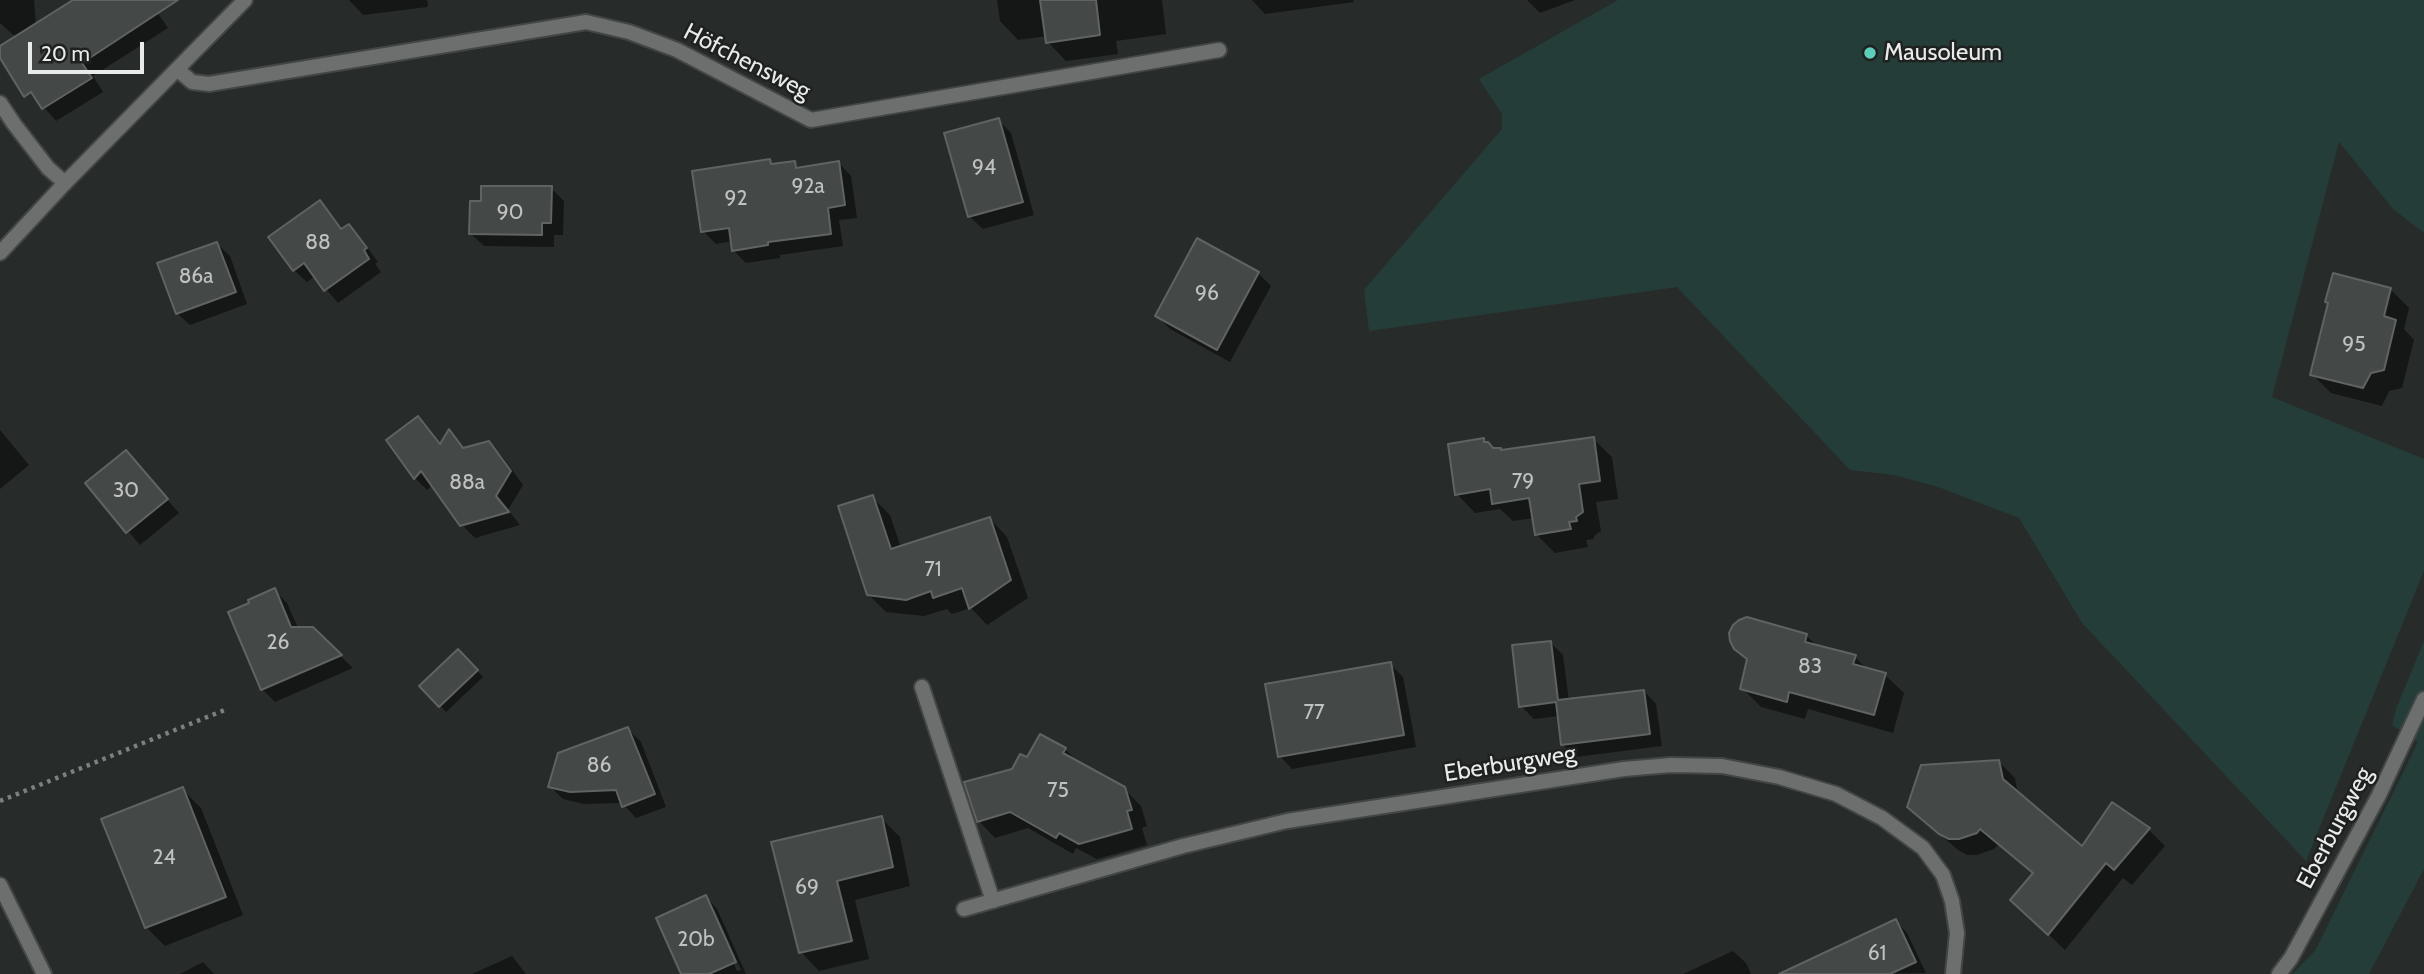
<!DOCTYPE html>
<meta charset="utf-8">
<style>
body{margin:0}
#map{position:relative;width:2424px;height:974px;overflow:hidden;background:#272b2a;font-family:Cabin,sans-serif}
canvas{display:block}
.scale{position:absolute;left:28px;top:42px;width:116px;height:32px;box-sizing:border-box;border:4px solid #e8ebea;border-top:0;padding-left:9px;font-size:21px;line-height:24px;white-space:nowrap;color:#e8ebea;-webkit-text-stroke:5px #1e2120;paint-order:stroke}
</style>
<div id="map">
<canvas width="2424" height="974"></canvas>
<div class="scale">20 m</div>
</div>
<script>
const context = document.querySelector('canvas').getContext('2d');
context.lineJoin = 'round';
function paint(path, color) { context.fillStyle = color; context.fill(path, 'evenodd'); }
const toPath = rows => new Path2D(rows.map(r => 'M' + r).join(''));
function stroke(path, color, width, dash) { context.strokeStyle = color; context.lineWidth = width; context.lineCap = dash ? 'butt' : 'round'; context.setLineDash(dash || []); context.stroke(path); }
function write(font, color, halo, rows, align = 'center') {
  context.font = font + ' Cabin,sans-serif'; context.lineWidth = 5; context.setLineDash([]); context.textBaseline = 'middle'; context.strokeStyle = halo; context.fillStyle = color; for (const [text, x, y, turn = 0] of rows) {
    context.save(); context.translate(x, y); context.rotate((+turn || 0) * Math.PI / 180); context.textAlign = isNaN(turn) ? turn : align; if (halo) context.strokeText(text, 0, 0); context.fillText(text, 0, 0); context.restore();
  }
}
paint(toPath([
 [1618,0,2424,0,2424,233,2393,209,2339,142,2272,397,2424,459,2424,571,2306,861,2082,623,2019,518,1938,487,1894,475,1850,470,1677,287,1369,331,1364,290,1502,129,1502,114,1479,79],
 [2424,641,2424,869,2369,974,2292,974,2315,951,2418,742,2392,725,2396,709]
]), '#243d38');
paint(toPath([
 [0,0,34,0,36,25,77,0,153,0,150,2,168,28,93,76,103,92,56,121,31,92,3,46,21,42,0,23],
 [349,0,427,0,428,5,427,7,363,15],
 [997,0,1162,0,1166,34,1116,41,1118,54,1066,61,1048,42,1047,36,1018,40,1000,21],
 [1252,0,1353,0,1354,2,1265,14],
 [1527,0,1575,0,1540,13],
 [998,120,1011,133,1034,215,983,229,970,217,946,135],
 [770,161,774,166,794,163,800,169,839,163,851,176,857,218,839,220,843,246,780,255,780,258,746,263,733,250,732,241,716,244,703,231],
 [551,188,564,201,563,235,554,235,554,247,484,246,471,234],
 [320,203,343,230,348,226,361,239,378,262,375,264,381,272,338,303,315,276,307,282,294,270],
 [217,244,230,256,247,304,190,325,177,313],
 [1258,273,1271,286,1230,362,1170,329,1157,316],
 [2391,290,2409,308,2404,329,2414,340,2402,388,2389,391,2382,406,2331,393,2312,374],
 [418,418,441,445,450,432,465,449,489,443,502,456,523,485,508,510,520,525,475,538,462,525,433,484,427,490,415,478],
 [0,430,29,465,0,489],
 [1593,439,1612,457,1618,499,1596,502,1601,531,1594,536,1594,539,1586,540,1588,547,1555,553,1536,534,1534,518,1513,521,1500,509,1475,513,1457,494,1483,440,1494,450,1500,449,1503,452],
 [126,452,179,513,140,545,88,484],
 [872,497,890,515,901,548,990,519,1007,537,1028,598,987,625,971,608,952,614,947,609,924,616,886,612,868,594],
 [275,591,287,603,298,628,312,629,353,668,275,702,262,689],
 [1806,635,1818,647,1855,657,1868,670,1885,675,1904,693,1893,733,1808,709,1805,719,1761,707,1742,688,1749,661,1735,647],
 [1550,642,1563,655,1569,701,1644,691,1656,704,1662,746,1576,757,1563,745,1559,716,1534,719,1521,706],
 [458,651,483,677,446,712,421,686],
 [1390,664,1403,677,1416,747,1292,769,1280,756],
 [628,729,641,742,666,807,636,818,622,803,584,804,563,799,550,786],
 [1065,749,1080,764,1124,789,1141,806,1147,826,1142,828,1147,845,1097,859,1076,848,1073,854,1028,828,995,838,979,821,1013,771,1027,759],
 [1998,761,2015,778,2018,795,2083,849,2149,830,2165,846,2132,885,2123,878,2065,950,2029,916,2034,874,1998,845,1994,849,1977,855,1967,855,1958,850,1909,807],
 [182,789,201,808,243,915,165,946,146,927],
 [881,818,900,837,910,886,855,900,869,959,819,971,801,952,773,844],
 [706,897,717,909,746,974,683,974],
 [710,909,714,909,741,970,737,971],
 [1896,921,1907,933,1926,973,1829,974],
 [1733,951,1746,963,1751,974,1683,974],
 [512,956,526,974,472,974],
 [203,962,214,974,180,974]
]), '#0007');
const building = toPath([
 [73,0,178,0,82,63,92,78,42,109,31,92,24,97,0,58,0,46,73,0],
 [1040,0,1096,0,1100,35,1046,43,1040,0],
 [999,118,1023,202,968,217,944,133,999,118],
 [770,159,771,164,795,161,796,168,839,161,845,205,828,208,831,234,768,242,768,245,732,251,729,228,701,232,692,171,770,159],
 [481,186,552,186,551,223,542,223,542,235,469,234,470,201,481,201,481,186],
 [320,200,341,229,349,224,367,248,364,250,369,259,324,291,304,263,293,271,268,237,320,200],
 [1197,238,1259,272,1217,350,1155,316,1197,238],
 [217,242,236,292,176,314,157,263,217,242],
 [2333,273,2391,288,2384,316,2396,320,2384,370,2371,373,2363,388,2310,375,2328,303,2325,302,2333,273],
 [418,416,440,444,449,429,463,448,489,441,511,471,496,496,509,512,460,526,421,471,414,479,386,440,418,416],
 [1594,437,1600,481,1579,484,1583,512,1576,517,1577,521,1569,522,1571,529,1535,535,1529,498,1492,504,1490,489,1455,495,1448,444,1484,438,1484,442,1488,442,1493,448,1501,448,1501,450,1594,437],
 [126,450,168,499,126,533,85,483,126,450],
 [873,495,891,549,990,517,1011,580,969,609,962,588,933,598,931,591,906,600,867,595,838,506,873,495],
 [275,588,291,627,313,627,342,655,261,690,228,612,249,603,248,600,275,588],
 [1747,617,1807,634,1805,642,1856,655,1853,664,1886,673,1874,715,1789,692,1787,702,1740,689,1747,659,1734,649,1730,641,1729,633,1733,625,1739,620,1747,617],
 [1551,641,1558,700,1644,690,1650,734,1561,745,1556,702,1519,707,1512,645,1551,641],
 [458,649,478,670,439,707,419,686,458,649],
 [1391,662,1404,735,1278,757,1265,684,1391,662],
 [628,727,655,794,622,807,616,790,570,792,548,787,558,753,628,727],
 [1040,734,1066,748,1063,753,1125,787,1132,810,1127,811,1132,829,1079,844,1059,833,1056,838,1010,812,977,822,964,782,1012,769,1020,754,1027,757,1040,734],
 [1999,760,2003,779,2082,846,2112,802,2150,828,2114,870,2106,863,2048,935,2010,900,2033,873,1980,829,1977,833,1959,839,1949,839,1939,834,1907,807,1921,765,1999,760],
 [183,787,226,897,145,928,101,819,183,787],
 [882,816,893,867,837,881,852,941,799,953,771,842,882,816],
 [706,895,736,962,709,974,681,974,656,918,706,895],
 [1896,919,1916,962,1890,974,1779,974,1896,919]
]);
paint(building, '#444847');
stroke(building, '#5f6362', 2);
const lane = toPath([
 [0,103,14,124,48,168,65,183],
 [922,687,993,901]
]);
const street = toPath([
 [177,69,192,82,209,84,586,22,629,32,677,50,811,120,1219,50],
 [0,253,65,183,245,0],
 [0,885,44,974],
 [964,909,1183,846,1287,821,1624,769,1671,765,1722,766,1779,777,1836,794,1882,818,1923,848,1943,875,1952,901,1957,933,1953,974],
 [2279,974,2291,958,2379,795,2424,699]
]);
stroke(lane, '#424645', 18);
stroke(street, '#424645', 18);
stroke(toPath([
 [0,801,227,709]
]), '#7c807f', 4.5, [3.5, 5]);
stroke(lane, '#6d6f6f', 14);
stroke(street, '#6d6f6f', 14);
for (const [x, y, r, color] of [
 [1870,53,7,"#5dceb9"]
]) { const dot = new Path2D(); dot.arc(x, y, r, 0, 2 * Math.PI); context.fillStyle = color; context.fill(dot); stroke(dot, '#1e2120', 2.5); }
write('21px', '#bfc2c1', null, [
 ["94",984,168],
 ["92a",808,187],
 ["92",736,199],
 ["90",510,213],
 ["88",318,243],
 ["86a",196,277],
 ["96",1207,294],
 ["95",2354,345],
 ["79",1523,482],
 ["88a",467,483],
 ["30",126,491],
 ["71",933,570],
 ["26",278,643],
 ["83",1810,667],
 ["77",1314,713],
 ["86",599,766],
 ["75",1058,791],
 ["24",164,858],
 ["69",807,888],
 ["20b",696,940],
 ["61",1877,954]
]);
write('24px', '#e8ebea', '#1e2120', [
 ["Mausoleum",1884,53]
], 'left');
write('24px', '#e8ebea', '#1e2120', [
 ["Höfchensweg",747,62,27],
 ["Eberburgweg",1510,764,-9],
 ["Eberburgweg",2335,828,-62]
]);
</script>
